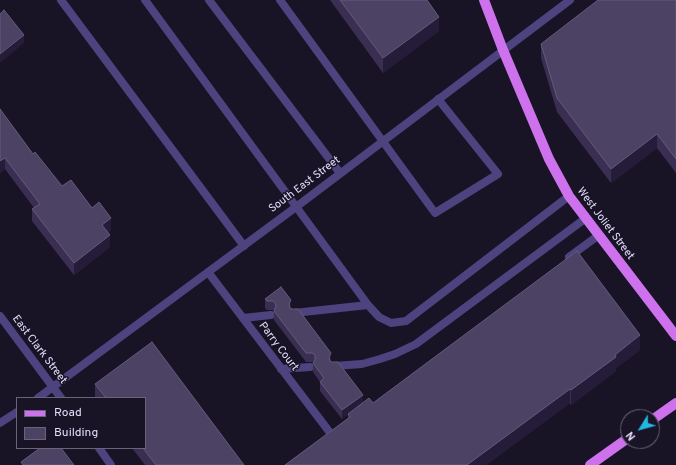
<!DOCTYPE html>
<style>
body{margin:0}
#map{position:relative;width:676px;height:465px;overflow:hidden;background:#191326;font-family:Overpass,sans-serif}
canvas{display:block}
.legend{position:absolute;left:16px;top:397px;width:130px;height:52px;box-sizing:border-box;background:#191326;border:1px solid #6a647b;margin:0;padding:5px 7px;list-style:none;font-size:12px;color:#e4ddfa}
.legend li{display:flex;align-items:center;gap:8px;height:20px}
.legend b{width:20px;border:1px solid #6a647b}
.north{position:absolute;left:620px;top:409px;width:40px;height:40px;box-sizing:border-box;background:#191326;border:1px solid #6a647b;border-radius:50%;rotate:233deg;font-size:11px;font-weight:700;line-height:16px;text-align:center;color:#e4ddfa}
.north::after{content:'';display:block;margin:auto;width:14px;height:18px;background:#22b8e1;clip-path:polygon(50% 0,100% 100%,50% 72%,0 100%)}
</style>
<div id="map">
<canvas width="676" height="465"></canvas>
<ul class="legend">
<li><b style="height:5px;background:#cd72ec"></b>Road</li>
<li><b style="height:11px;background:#4c4264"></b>Building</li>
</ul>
<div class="north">N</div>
</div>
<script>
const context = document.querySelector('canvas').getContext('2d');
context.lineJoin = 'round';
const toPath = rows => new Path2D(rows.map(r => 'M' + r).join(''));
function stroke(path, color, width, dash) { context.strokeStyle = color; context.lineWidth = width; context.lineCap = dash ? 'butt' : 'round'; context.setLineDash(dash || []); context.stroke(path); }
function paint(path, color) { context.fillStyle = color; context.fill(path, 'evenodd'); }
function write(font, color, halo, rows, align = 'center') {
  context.font = font + ' Overpass,sans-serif'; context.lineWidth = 3; context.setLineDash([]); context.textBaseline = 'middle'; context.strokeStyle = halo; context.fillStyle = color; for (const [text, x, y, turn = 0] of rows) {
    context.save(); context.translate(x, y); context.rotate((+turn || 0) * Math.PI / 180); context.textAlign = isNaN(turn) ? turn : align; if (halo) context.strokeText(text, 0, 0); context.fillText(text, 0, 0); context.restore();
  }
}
stroke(toPath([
 [61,0,244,246],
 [145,0,368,305,379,317,391,323,406,321,569,196],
 [209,0,340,173],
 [280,0,435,213,498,174,438,99],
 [569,257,599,235],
 [294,313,368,305],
 [243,318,271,315],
 [334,366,362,364,380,359,395,354,416,344,586,218],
 [281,369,310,367]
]), '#4d447f', 8);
stroke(toPath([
 [208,272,331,434],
 [0,316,61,398],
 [38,398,296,207,570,0],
 [0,423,17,412],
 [99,448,111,465]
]), '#4d447f', 8);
stroke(toPath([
 [484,0,503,50,549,159,569,196,676,336],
 [652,420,676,403],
 [590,465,628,438]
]), '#cd72ec', 10);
paint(toPath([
 [330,0,427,0,439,31,383,73],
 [676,0,676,173,657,148,611,183,557,112,541,58,541,44],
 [0,109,33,154,62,186,92,208,111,230,108,232,110,247,74,275,32,221,32,209,34,208,5,169,0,173],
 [281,287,291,308,363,403,373,403,640,350,616,368,616,371,571,405,570,403,486,465,285,465,348,418,348,414,342,419,320,391,320,382,313,372,313,363,312,362,306,362,274,320,274,311,273,310,267,310,265,308,265,299],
 [152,342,244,465,145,465,132,448,145,448,145,398,95,398,95,384]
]), '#3a2f52');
paint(toPath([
 [439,17,439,31,383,73,383,58],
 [24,35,24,43,0,63,0,54],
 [657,134,657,148,611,183,611,169],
 [5,158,5,169,0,173,0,161],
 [111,218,111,230,102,236,102,225],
 [110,235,110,247,74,275,74,263],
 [291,300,291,309,289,313,289,304],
 [640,335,640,350,616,368,616,371,571,405,571,390,615,355],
 [331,353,331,362,329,366,329,357],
 [570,389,570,403,486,465,467,465],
 [363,395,363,404,342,419,342,410]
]), '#251c39');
const building = toPath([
 [340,0,427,0,439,17,383,58,340,0],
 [598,0,676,0,676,159,657,134,611,169,557,98,541,44,598,0],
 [4,10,24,35,0,54,0,14,4,10],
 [0,109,33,154,35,152,62,186,71,180,92,208,99,202,111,218,102,225,110,235,74,263,32,209,40,204,5,158,0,161,0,109],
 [577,251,640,335,615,355,616,357,571,390,570,389,467,465,285,465,350,417,348,414,369,398,373,403,577,251],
 [281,287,291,300,289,304,290,308,292,309,298,309,331,353,329,357,330,361,332,362,338,362,363,395,342,410,320,382,324,378,313,363,315,360,315,355,312,353,306,353,274,311,276,306,275,303,273,301,267,301,265,299,281,287],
 [152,342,244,465,156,465,143,448,145,448,145,398,106,398,95,384,152,342],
 [40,448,61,448,74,465,23,465,21,462,40,448]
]);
paint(building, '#4c4264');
stroke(building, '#645a7b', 1);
write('11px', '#e4ddfa', '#191326', [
 ["South East Street",305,185,-37],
 ["West Joliet Street",605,224,53],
 ["Parry Court",278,347,53],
 ["East Clark Street",39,350,53]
]);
</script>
